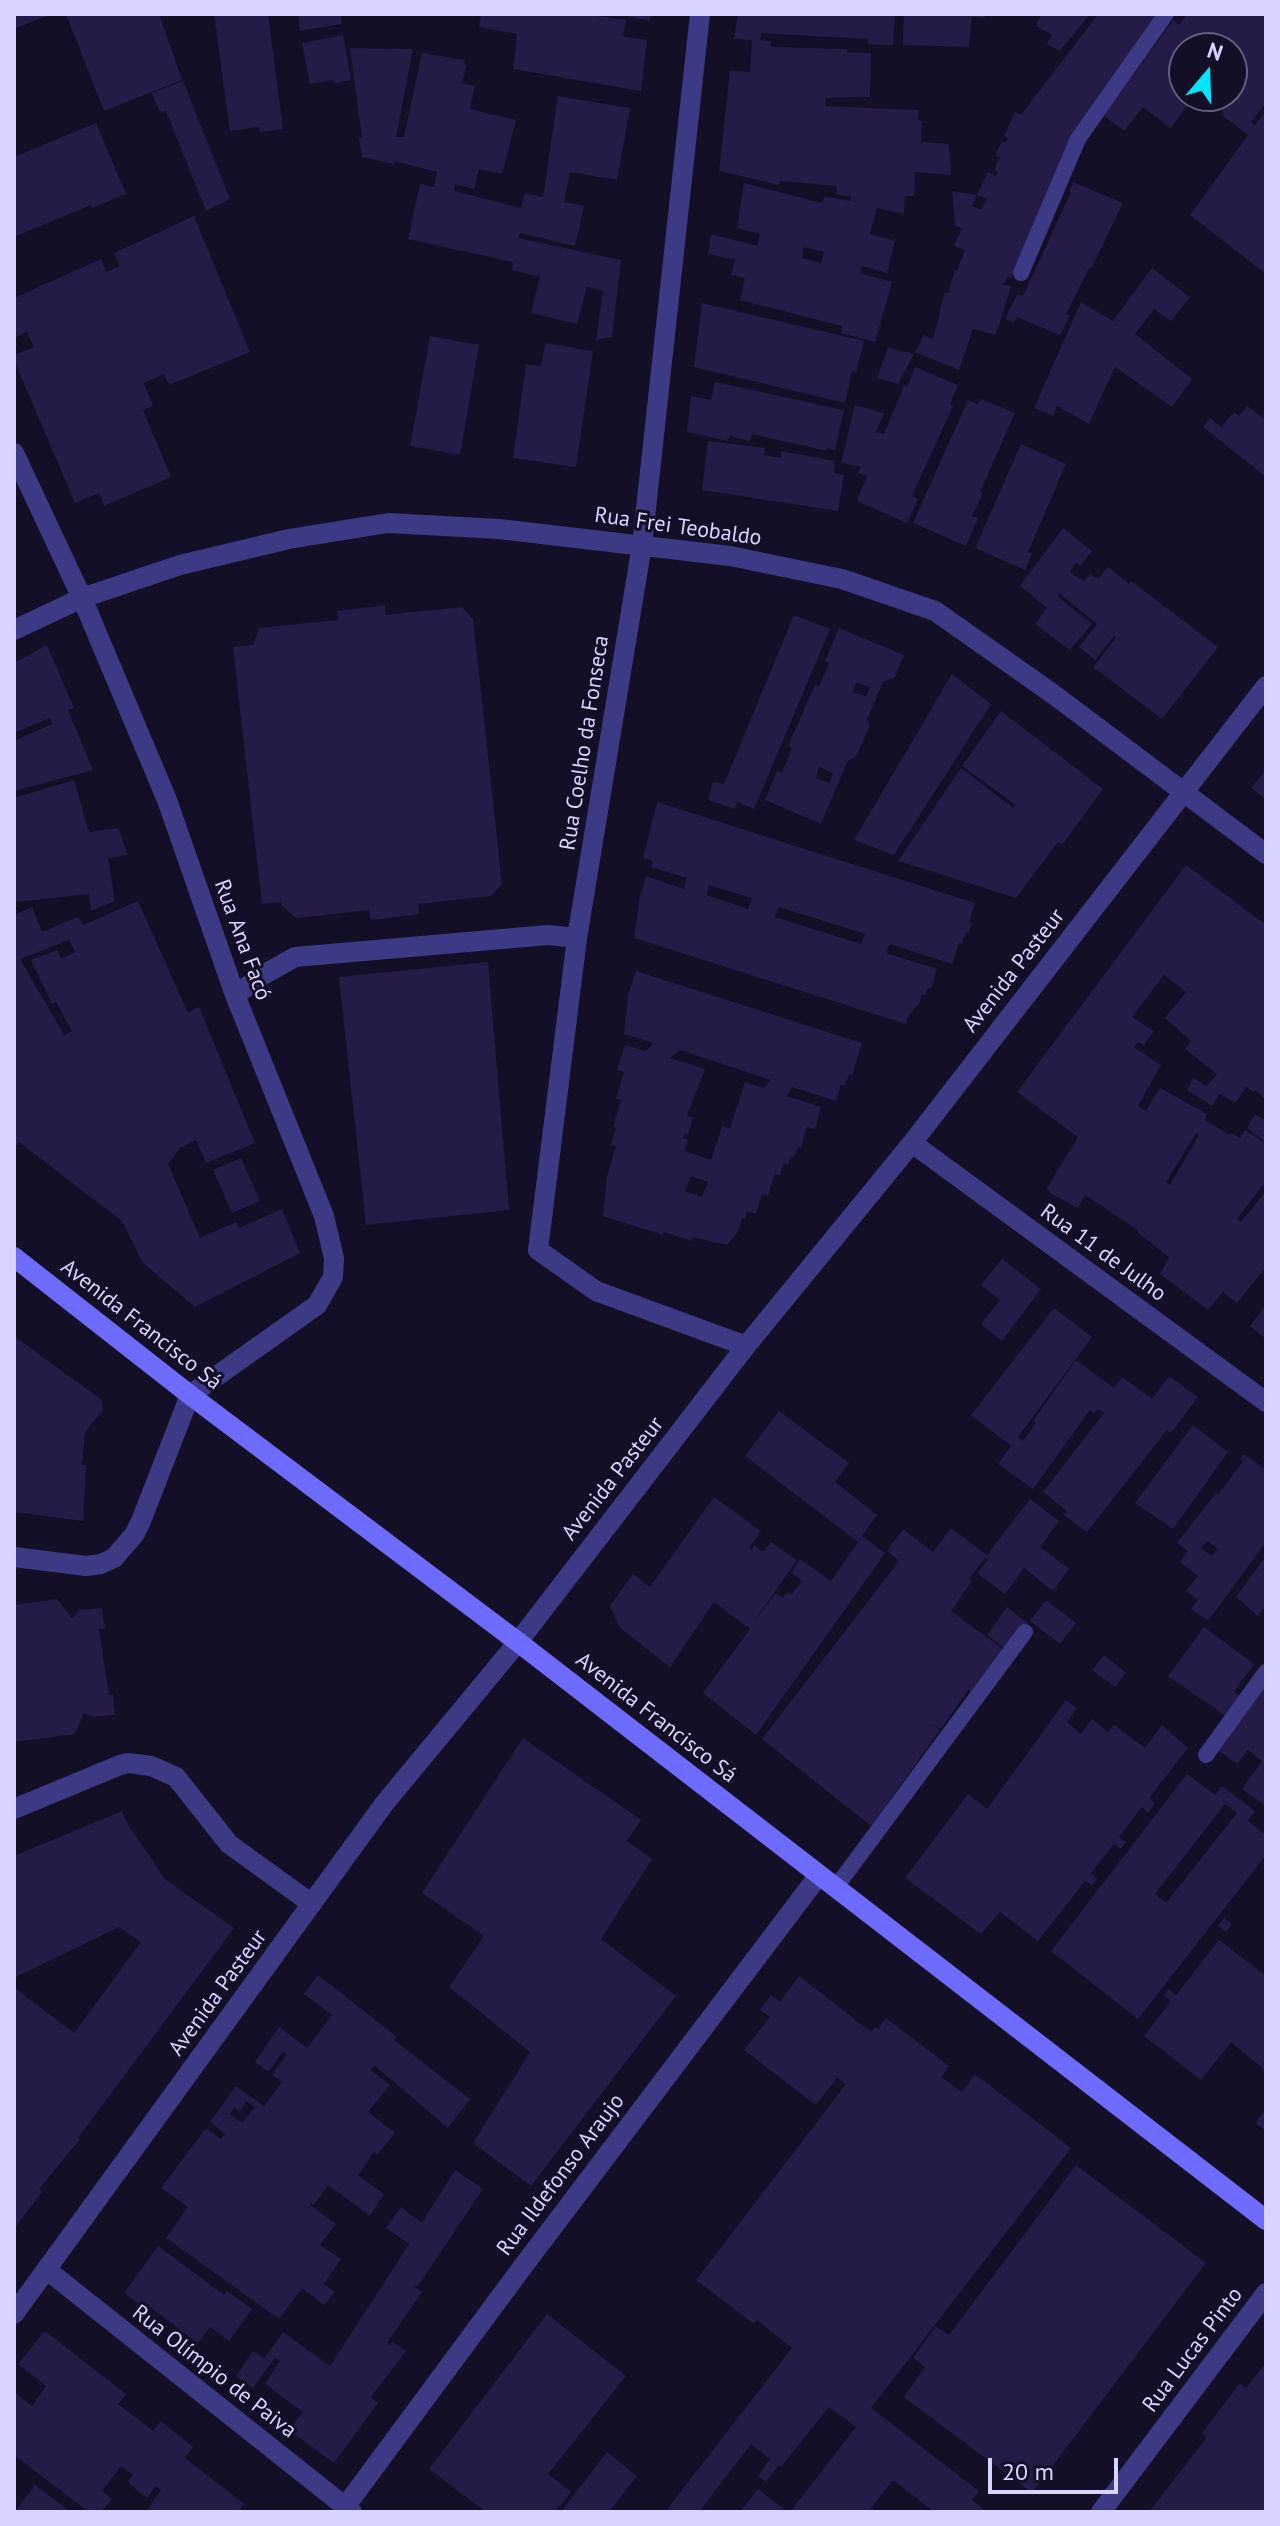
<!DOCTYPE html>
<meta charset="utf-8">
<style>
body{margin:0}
#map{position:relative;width:1280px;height:2526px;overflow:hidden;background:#130f26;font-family:"PT Sans",sans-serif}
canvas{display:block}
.frame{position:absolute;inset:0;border:16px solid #d9d4ff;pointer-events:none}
.north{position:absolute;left:1168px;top:32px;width:80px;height:80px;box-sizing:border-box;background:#130f26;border:2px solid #625e7d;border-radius:50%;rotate:19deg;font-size:22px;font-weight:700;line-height:32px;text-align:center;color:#d9d4ff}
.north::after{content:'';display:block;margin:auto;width:28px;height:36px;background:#00e5ff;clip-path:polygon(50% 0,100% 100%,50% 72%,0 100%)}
.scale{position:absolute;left:988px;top:2458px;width:130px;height:36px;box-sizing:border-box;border:4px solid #d9d4ff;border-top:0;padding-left:10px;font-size:24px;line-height:28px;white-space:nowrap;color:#d9d4ff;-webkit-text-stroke:6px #130f26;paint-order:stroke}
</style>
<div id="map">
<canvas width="1280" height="2526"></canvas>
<div class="frame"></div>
<div class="north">N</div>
<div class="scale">20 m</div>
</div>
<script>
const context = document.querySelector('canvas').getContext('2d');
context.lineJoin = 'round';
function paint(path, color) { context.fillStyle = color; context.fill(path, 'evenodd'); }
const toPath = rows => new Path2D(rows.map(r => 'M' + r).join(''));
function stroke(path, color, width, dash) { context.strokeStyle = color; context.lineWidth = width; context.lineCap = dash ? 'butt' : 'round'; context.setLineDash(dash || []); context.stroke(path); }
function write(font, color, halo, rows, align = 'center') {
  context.font = font + ' "PT Sans",sans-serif'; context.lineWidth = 6; context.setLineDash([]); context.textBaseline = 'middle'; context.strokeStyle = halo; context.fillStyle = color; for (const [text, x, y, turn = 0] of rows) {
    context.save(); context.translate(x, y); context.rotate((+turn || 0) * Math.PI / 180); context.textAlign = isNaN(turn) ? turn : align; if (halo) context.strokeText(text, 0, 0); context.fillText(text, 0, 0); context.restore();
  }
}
paint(toPath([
 [14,14,52,14,14,29],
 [66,14,159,14,182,80,104,111],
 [214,14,268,14,283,129,260,132,259,127,230,131],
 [298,14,341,14,342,24,300,31],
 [481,14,589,15,626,20,623,36,647,40,641,91,513,69,517,34,479,27],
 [616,14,651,14,650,21],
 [738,14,895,14,893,45,868,44,868,39,761,33,760,40,771,41,771,47,847,49,847,52,871,53,870,97,826,98,825,106,919,110,918,120,922,121,921,142,949,144,951,175,915,172,914,196,905,196,904,214,877,208,870,234,895,241,887,273,862,266,860,273,892,282,875,342,841,333,842,326,740,300,745,278,731,275,735,260,708,254,711,234,757,246,760,234,737,228,744,183,822,203,824,196,850,201,851,196,836,195,837,186,780,181,779,185,719,171,730,71,750,72,752,40,734,39],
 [804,247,824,252,821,263,802,258],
 [904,14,955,16,986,14,984,18,972,17,969,47,903,45],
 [1041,14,1090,14,1060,51,1047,44,1052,35,1036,26],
 [1098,14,1163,14,1072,143,1011,278,1007,277,1003,285,1011,286,996,335,973,329,959,370,915,352,924,335,933,339,945,292,948,293,955,270,957,271,965,250,954,246,962,228,955,226,952,191,977,195,988,172,996,176,998,171,994,170,1000,157,995,156,1002,141,1005,143,1008,138,1004,136,1015,112,1021,115],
 [977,195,987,199,981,210,972,206],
 [1187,14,1266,14,1266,103,1251,122,1255,125,1264,113,1266,115,1266,274,1190,215,1248,135,1222,115,1224,112,1204,96,1232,96,1232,48,1184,48,1184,96,1194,96,1171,128,1143,107,1124,131,1104,116,1173,20,1179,25],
 [343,35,351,80,334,83,333,80,310,84,302,43],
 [350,48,413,49,396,137,404,137,422,53,465,60,464,64,467,65,462,83,475,86,470,109,516,120,502,174,479,169,474,189,455,184,454,191,521,208,525,193,543,197,558,96,630,108,617,180,570,172,564,202,584,206,575,246,520,233,518,238,621,260,612,337,596,340,603,291,587,287,577,324,531,313,540,277,512,270,513,262,408,239,420,184,434,187,437,172,394,161,394,164,362,157,359,137,362,138],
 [183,81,230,199,206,211,166,111,160,113,152,93],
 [96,123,126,194,92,208,91,205,14,237,14,157],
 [1073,182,1123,203,1091,269,1089,268,1066,314,1070,315,1060,335,1017,317,1014,323,1005,319,1017,294,1023,296,1071,192,1069,192],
 [194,216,250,352,169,385,164,374,144,383,153,406,143,410,171,477,104,506,99,493,75,503,14,360,14,355,34,347,27,332,14,338,14,298,101,259,106,272,120,266,114,253],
 [1152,268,1190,297,1171,321,1154,309,1135,334,1192,379,1172,407,1115,367,1089,424,1057,406,1053,416,1034,408,1081,302,1113,321],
 [702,303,864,341,856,372,852,371,845,403,694,367],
 [430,336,479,345,460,455,410,446],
 [545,343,593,351,576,467,513,458,526,364,541,366],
 [888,348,914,354,898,384,877,378],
 [915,367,958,385,950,404,953,406,912,496,918,499,907,523,857,501,867,476,858,473,861,467,841,463,855,405,884,413,876,432,884,434,904,386,907,387],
 [715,382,844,410,835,450,827,448,827,451,752,434,750,441,730,436,728,441,687,432,691,396,711,400],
 [981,399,1015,413,980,492,983,493,972,516,978,518,966,546,913,523,968,400,978,404],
 [1247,406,1264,419,1266,417,1266,477,1203,427,1210,418,1221,427,1234,412,1239,416],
 [708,441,765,448,764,455,781,458,781,451,835,461,834,473,844,475,838,511,702,490],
 [1021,444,1066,464,1028,552,1032,554,1025,570,975,548],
 [1063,528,1092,551,1080,566,1076,563,1070,571,1073,575,1084,581,1090,574,1098,579,1108,567,1129,584,1131,581,1218,647,1162,719,1093,667,1116,638,1114,636,1095,660,1079,647,1097,624,1059,593,1057,596,1092,624,1070,650,1035,624,1047,608,1020,586],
 [385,605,386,615,462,607,473,619,502,884,491,896,418,904,419,914,371,920,369,910,296,918,282,906,281,902,262,904,233,647,253,645,259,628,338,620,337,611],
 [794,615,830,629,754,809,737,802,735,809,708,800,713,782,724,784],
 [839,628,904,655,895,677,883,682,867,720,870,725,856,757,848,760,821,824,765,800,777,771,782,773,792,748,788,746,815,685,819,687,829,663,825,661],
 [856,682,870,687,866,696,853,692],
 [819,767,833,773,829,783,816,778],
 [47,645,74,708,68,710,93,770,14,791,14,741,52,724,50,718,14,733,14,663],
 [952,674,991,704,894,855,854,840],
 [1001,711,1103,789,1062,845,1058,842,1016,898,898,861,961,768,1013,808,1016,805,962,766],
 [1266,770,1266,799,1251,788],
 [74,780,89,832,118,828,128,855,108,858,115,901,91,911,89,894,14,902,14,798],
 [657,802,975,903,969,922,972,923,969,933,966,932,962,944,959,943,952,964,890,944,886,953,937,969,931,989,928,988,925,995,921,995,920,1002,909,1015,906,1024,634,938,640,896,646,876,684,889,687,878,651,867,653,861,643,858],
 [709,885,752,898,748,909,706,895],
 [779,907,865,934,861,944,775,917],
 [1186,865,1266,925,1264,1098,1256,1090,1254,1092,1246,1087,1235,1103,1220,1094,1212,1106,1187,1090,1193,1078,1207,1086,1217,1074,1185,1049,1191,1041,1165,1018,1186,992,1164,975,1132,1017,1154,1031,1144,1045,1138,1042,1134,1047,1161,1065,1138,1106,1146,1111,1160,1088,1207,1114,1205,1120,1230,1135,1231,1133,1240,1138,1245,1130,1265,1143,1266,1147,1266,1181,1237,1219,1241,1222,1266,1191,1266,1267,1237,1303,1223,1292,1208,1310,1160,1274,1169,1257,1137,1232,1138,1230,1085,1195,1078,1208,1050,1193,1047,1188,1078,1137,1017,1092],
 [1196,1133,1199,1135,1170,1185,1166,1182],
 [138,901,188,1013,199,1007,255,1143,206,1163,196,1140,180,1148,168,1164,200,1238,236,1222,239,1228,282,1209,300,1253,195,1307,143,1263,122,1221,19,1142,14,1149,14,915,32,907,42,932,78,917,83,925],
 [69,940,75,952,61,959,57,950,31,960,52,1004,56,1002,72,1031,64,1035,20,959],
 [488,962,509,1210,366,1225,339,977],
 [636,971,862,1043,852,1075,849,1074,845,1086,841,1084,836,1101,792,1087,787,1096,821,1107,815,1129,807,1127,801,1148,798,1147,794,1157,791,1156,788,1165,784,1163,780,1175,775,1174,768,1196,762,1194,756,1214,747,1211,745,1219,742,1218,739,1230,727,1245,693,1237,691,1241,664,1232,663,1235,603,1216,607,1176,616,1146,611,1145,616,1128,613,1127,621,1100,616,1099,624,1072,617,1070,625,1045,646,1051,654,1043,624,1034,628,995],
 [680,1050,771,1080,763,1088,745,1082,730,1128,722,1126,711,1160,685,1151,688,1140,683,1138,685,1133,688,1134,693,1117,687,1116,705,1069,670,1058],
 [691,1176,708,1182,702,1197,685,1191],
 [1255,1114,1266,1121,1266,1142,1247,1128],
 [241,1158,260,1201,232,1213,213,1170],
 [1002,1259,1041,1289,1002,1341,981,1324,1000,1300,981,1285],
 [1266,1305,1266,1339,1250,1326],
 [1054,1308,1092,1337,1018,1437,1023,1441,1036,1423,1033,1421,1076,1360,1114,1388,1122,1377,1152,1399,1169,1376,1198,1397,1171,1433,1167,1430,1087,1532,1064,1515,1067,1511,1043,1492,1104,1413,1098,1409,1094,1413,1090,1410,1033,1489,998,1464,1011,1446,971,1415],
 [14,1336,102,1400,103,1410,85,1432,82,1465,86,1465,83,1521,14,1512],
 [779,1411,849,1463,835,1482,877,1515,862,1536,885,1553,756,1735,703,1693,750,1629,714,1602,670,1667,620,1628,610,1606,633,1574,650,1587,714,1497,761,1531,749,1548,751,1550,754,1545,763,1552,771,1542,797,1560,753,1623,776,1593,783,1598,788,1592,791,1595,802,1581,791,1573,800,1559,831,1581,858,1542,745,1456],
 [1193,1425,1228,1452,1173,1529,1135,1503],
 [1244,1454,1266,1470,1266,1542,1208,1621,1191,1609,1198,1600,1186,1591,1198,1576,1180,1562,1188,1551,1177,1543,1216,1493,1218,1495,1243,1461,1240,1459],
 [1207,1541,1218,1549,1212,1556,1201,1548],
 [1030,1499,1059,1521,1040,1547,1069,1569,1053,1591,1024,1568,1005,1594,977,1573,988,1560,985,1558,969,1579,972,1581,951,1611,1003,1649,973,1693,968,1690,941,1729,930,1722,940,1730,871,1826,762,1739,899,1561,887,1551,903,1529,933,1552,951,1528,987,1555],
 [1266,1556,1266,1605,1258,1616,1236,1597],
 [57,1599,72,1618,80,1610,102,1608,105,1629,99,1629,109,1695,113,1694,115,1715,92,1717,84,1713,75,1734,14,1742,14,1605],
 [1046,1600,1076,1623,1060,1644,1030,1621],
 [1007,1607,1028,1624,1010,1647,1005,1649,987,1635],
 [1204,1627,1254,1664,1234,1692,1240,1696,1226,1716,1168,1676],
 [1104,1655,1126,1673,1115,1687,1092,1670],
 [1266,1678,1266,1806,1242,1789,1262,1761,1248,1750,1237,1764,1215,1748],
 [1066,1700,1077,1708,1067,1722,1081,1734,1092,1719,1108,1732,1114,1725,1145,1748,1162,1725,1188,1748,1149,1798,1155,1803,1148,1813,1142,1807,1119,1837,1126,1842,1120,1849,1114,1844,1091,1873,1097,1879,1092,1885,1085,1881,1038,1941,1000,1912,981,1934,905,1878,968,1794,987,1809],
 [523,1738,641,1820,627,1841,652,1859,601,1939,676,1996,531,2186,473,2143,530,2052,449,1987,484,1936,422,1893],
 [1187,1774,1215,1795,1222,1786,1255,1811,1248,1821,1266,1835,1266,1855,1138,2019,1051,1951],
 [1225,1804,1237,1813,1166,1903,1155,1894],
 [122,1811,127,1823,165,1879,234,1928,78,2138,80,2139,39,2189,42,2192,14,2229,14,1991,16,1989,74,2033,141,1942,119,1927,14,1978,14,1856],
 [1224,1918,1232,1924,1226,1932,1218,1926],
 [1219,1940,1266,1976,1266,2071,1231,2042,1201,2080,1144,2036,1171,2001,1164,1996,1168,1989,1176,1995],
 [318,1975,397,2037,394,2040,470,2099,448,2128,374,2065,371,2070,390,2085,368,2112,395,2133,377,2155,374,2152,358,2175,384,2194,370,2216,328,2185,314,2205,311,2203,310,2205,336,2224,320,2245,341,2259,324,2284,335,2292,324,2305,302,2288,279,2319,166,2238,188,2207,161,2188,206,2128,221,2139,225,2134,210,2122,236,2086,264,2106,282,2082,272,2075,287,2054,283,2052,268,2072,255,2062,279,2027,307,2048,332,2015,304,1994],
 [246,2101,255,2107,242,2123,230,2114,234,2108,240,2112],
 [799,1976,871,2032,875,2027,878,2029,886,2018,949,2066,941,2077,962,2092,975,2074,1071,2148,871,2408,979,2491,972,2500,987,2512,934,2512,893,2480,871,2508,873,2509,871,2512,790,2512,856,2427,829,2407,781,2467,779,2465,766,2482,758,2476,770,2459,751,2444,699,2512,665,2512,792,2348,757,2320,754,2324,696,2280,846,2084,837,2078,816,2105,744,2050,770,2017,760,2010,771,1995,780,2002],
 [1266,2109,1266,2131,1255,2123],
 [1076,2165,1206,2263,1032,2493,904,2397,925,2367,913,2358,936,2326,949,2335],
 [455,2170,483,2189,418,2286,413,2286,422,2292,387,2343,391,2345,392,2342,406,2351,371,2397,378,2403,334,2463,289,2430,303,2412,265,2384,280,2361,275,2358,253,2388,236,2376,253,2351,264,2359,283,2332,330,2366,409,2244,386,2228,401,2207,422,2223],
 [158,2246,224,2295,227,2291,252,2309,229,2341,210,2327,198,2343,146,2304,144,2308,124,2293],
 [547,2314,626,2376,548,2474,571,2492,555,2512,486,2512,429,2469],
 [46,2332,126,2394,118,2404,156,2433,154,2430,161,2421,193,2447,185,2458,244,2504,238,2512,146,2512,161,2490,156,2486,147,2498,132,2486,128,2481,133,2475,121,2466,102,2491,112,2499,101,2512,93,2510,89,2512,14,2455,14,2392,32,2406,46,2386,18,2364,43,2333],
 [1266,2363,1266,2512,1149,2512,1207,2437,1202,2433,1240,2383,1246,2388],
 [607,2452,637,2476,609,2512,561,2512],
 [35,2485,64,2507,71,2512,14,2512,14,2507,17,2509],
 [758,2489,788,2512,740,2512]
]), '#241b47');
stroke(toPath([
 [1021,273,1078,139,1166,14],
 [1206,1755,1266,1672],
 [836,1887,1025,1632]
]), '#3d3a85', 16);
stroke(toPath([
 [700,14,642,545,577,938,538,1250,596,1291,746,1346],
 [14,453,82,598,167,800,235,995,324,1216,334,1258,333,1277,317,1305,190,1395,141,1521,134,1535,114,1558,101,1564,86,1566,14,1557],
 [14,630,82,598,180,565,289,539,388,523,499,529,730,556,842,579,935,611,1053,694,1266,854],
 [235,995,263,975,295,957,548,935,577,938],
 [912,1143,1266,1402],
 [14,1809,120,1765,128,1763,151,1766,176,1777,229,1844,312,1904],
 [47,2270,352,2512],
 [14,2314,384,1804,518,1642,746,1346,912,1143,1266,686],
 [345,2507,521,2269,819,1875],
 [1101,2512,1266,2293]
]), '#3d3a85', 20);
stroke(toPath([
 [14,1257,190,1395,518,1642,1266,2220]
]), '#6f6bff', 20);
write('22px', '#d9d4ff', '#130f26', [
 ["Rua Frei Teobaldo",678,527,8],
 ["Rua Coelho da Fonseca",585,743,-81],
 ["Rua Ana Facó",242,940,70],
 ["Avenida Pasteur",1014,971,-52],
 ["Rua 11 de Julho",1103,1253,36],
 ["Avenida Francisco Sá",141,1325,38],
 ["Avenida Pasteur",613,1479,-52],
 ["Avenida Francisco Sá",656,1718,38],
 ["Avenida Pasteur",218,1993,-54],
 ["Rua Ildefonso Araujo",561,2175,-53],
 ["Rua Lucas Pinto",1193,2350,-53],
 ["Rua Olímpio de Paiva",214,2372,38]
]);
</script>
